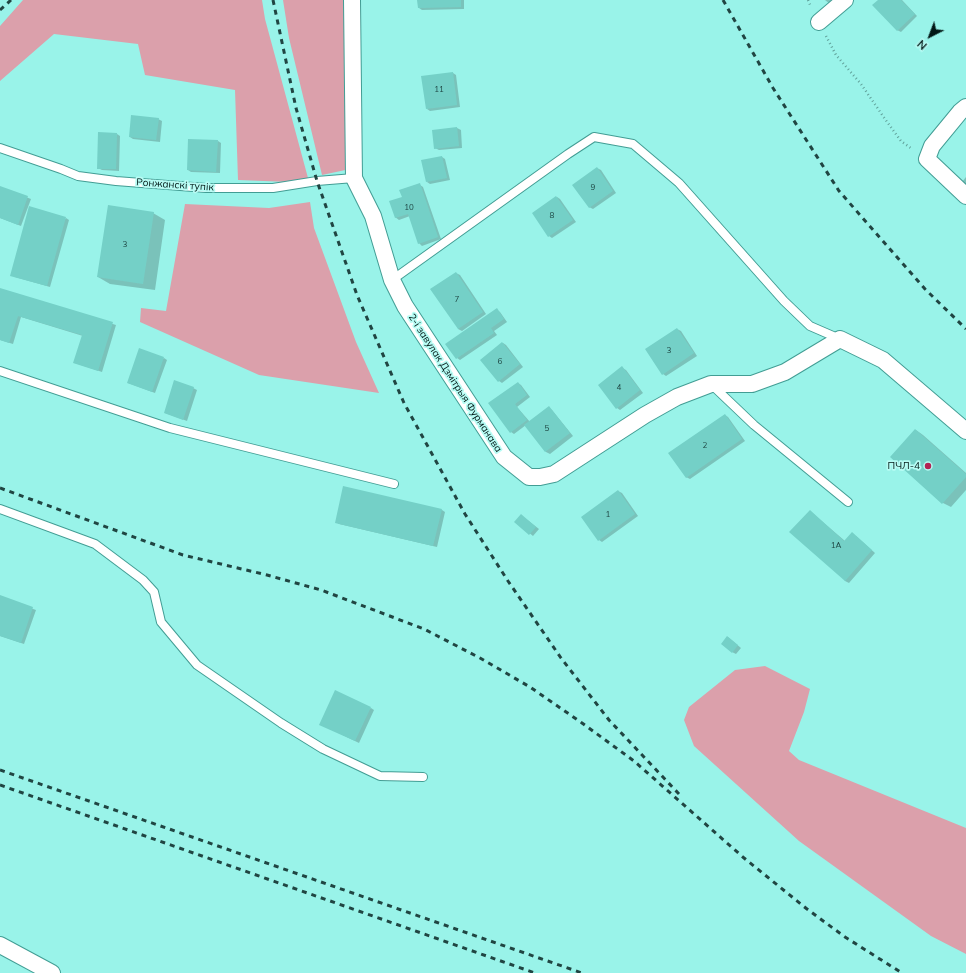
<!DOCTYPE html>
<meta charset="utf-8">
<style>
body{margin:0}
#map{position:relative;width:966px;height:973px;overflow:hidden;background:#99f3e9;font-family:Mulish,sans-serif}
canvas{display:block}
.north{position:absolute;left:910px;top:16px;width:40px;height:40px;-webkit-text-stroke:3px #b7fcf4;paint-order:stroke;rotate:222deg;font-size:11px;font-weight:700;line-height:16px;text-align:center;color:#001715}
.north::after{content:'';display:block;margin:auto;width:14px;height:18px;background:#001715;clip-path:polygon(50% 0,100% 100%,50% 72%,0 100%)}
</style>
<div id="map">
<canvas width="966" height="973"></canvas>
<div class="north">N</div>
</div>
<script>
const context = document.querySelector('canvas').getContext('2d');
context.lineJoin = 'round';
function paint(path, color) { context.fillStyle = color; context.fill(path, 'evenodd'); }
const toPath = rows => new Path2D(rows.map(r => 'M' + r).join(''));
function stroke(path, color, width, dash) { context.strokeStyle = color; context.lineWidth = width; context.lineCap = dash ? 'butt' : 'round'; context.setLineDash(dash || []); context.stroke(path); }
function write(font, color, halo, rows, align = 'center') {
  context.font = font + ' Mulish,sans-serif'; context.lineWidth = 3.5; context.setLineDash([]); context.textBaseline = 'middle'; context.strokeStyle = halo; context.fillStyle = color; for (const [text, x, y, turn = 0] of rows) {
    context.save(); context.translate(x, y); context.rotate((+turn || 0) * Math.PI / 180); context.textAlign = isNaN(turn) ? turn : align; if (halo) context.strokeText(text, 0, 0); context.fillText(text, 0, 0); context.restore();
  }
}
paint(toPath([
 [23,0,262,0,265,19,308,178,289,182,238,180,235,90,145,75,138,44,54,34,0,81,0,26],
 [283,0,345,0,350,169,322,175,289,38],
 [310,202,314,228,356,342,379,393,259,375,140,322,141,308,166,311,185,204,269,208],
 [765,666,810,689,804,712,789,751,799,760,966,828,966,954,931,936,799,841,694,746,684,720,689,707,735,670]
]), '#dba0ab');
paint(toPath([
 [418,0,464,0,464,9,422,10,419,8],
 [825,0,835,0,830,4],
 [879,0,902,0,917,16,901,32,897,30],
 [453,73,456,75,460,107,430,111,427,109],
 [158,119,162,121,160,142,133,139,130,137],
 [457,128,461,130,462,148,439,150,435,148,433,131],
 [117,134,120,136,119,171,102,170,98,168],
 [218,141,221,143,220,173,191,172,188,170],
 [442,157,445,159,450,180,430,184,427,182],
 [597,168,601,170,616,193,593,209,589,207],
 [966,177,966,185,962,182],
 [420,185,423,187,441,239,422,246,419,243,410,216,399,220,395,217,403,198],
 [0,187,31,199,21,226,0,218],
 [557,197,560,199,576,222,552,238,549,236],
 [153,213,165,220,155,290,110,284,98,277],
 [66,218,69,220,50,287,15,277],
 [456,273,460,275,486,314,462,331,458,329],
 [0,289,116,325,102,372,75,363,83,336,21,317,13,344,0,340],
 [497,310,500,312,507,322,494,331,497,335,460,360,457,358],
 [677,329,681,331,697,356,666,376,663,374],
 [503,343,506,345,523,367,502,383,499,381],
 [164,358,167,360,155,393,128,383],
 [622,368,626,370,643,393,620,410,617,408,599,385],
 [518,383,521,385,530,397,517,407,530,422,549,408,552,410,573,436,550,454,546,452,526,425,514,434,511,432],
 [193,388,197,390,187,421,165,413],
 [725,415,728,417,745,441,690,479,686,477],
 [916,430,923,435,966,473,966,490,951,507,943,503],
 [618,491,622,493,638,516,602,542,599,540],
 [442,510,445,512,437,547,339,524,336,522],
 [810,511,845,541,856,536,875,553,849,583,845,581],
 [525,518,539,529,533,536,516,522],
 [0,597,36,610,24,644,0,636],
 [728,637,741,648,736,654,732,652],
 [371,708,374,710,359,743,324,726]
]), '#0003');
paint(toPath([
 [417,0,461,0,461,7,418,8],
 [878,0,901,0,915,14,897,31,872,5],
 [453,72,457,105,426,109,421,76],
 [131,115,159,118,156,140,129,137],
 [457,127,459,146,434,149,432,130],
 [98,132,117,133,116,169,97,169],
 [188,139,218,140,216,172,187,170],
 [442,156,447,178,426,182,421,160],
 [597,167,613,191,589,208,572,185],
 [420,183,438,237,418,244,408,214,395,218,389,201,402,197,399,190],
 [0,186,28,196,18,225,0,218],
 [556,196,573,220,548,237,532,213],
 [108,205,154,212,143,284,97,277],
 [29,206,66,217,47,286,10,276],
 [456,272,483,312,458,329,430,289],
 [0,288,113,322,98,371,73,363,82,335,18,316,9,343,0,340],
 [497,308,504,319,491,328,494,333,456,359,445,344],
 [677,328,694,353,662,375,645,349],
 [502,342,520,364,498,382,480,360],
 [139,348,164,357,152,392,127,383],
 [622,366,640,390,616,409,598,385],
 [174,380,194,387,183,420,164,413],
 [518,382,527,395,515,404,527,420,510,433,488,403],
 [549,406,570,433,545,452,524,425],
 [725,414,742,439,686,478,668,453],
 [915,429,966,474,966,477,942,504,890,457],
 [343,486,442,509,433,546,335,523],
 [618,490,635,514,598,541,581,517],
 [810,510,844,541,852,532,872,550,845,581,789,532],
 [521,514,536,527,529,535,514,522],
 [0,595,33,607,21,643,0,636],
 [727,636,738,645,732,653,721,644],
 [335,690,371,707,355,741,319,725]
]), '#74d0c7');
const service = toPath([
 [0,148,61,169,78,176,116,181,206,188,273,188,317,181,354,178],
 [392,280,568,154,594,137,633,144,679,183,784,301,810,326,840,339],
 [0,371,170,428,394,484],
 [712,385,754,425,848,502],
 [0,509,95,544,143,580,154,592,161,622,197,665,281,723,323,749,380,776,423,777]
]);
const minor = toPath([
 [352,0,354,178,373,216,392,280,405,306,504,457,529,477,540,477,554,474,645,415,677,397,711,384,752,384,785,372,840,339,883,360,966,431],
 [819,22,845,0],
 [966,107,960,112,932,146,927,159,966,196],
 [0,945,52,973]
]);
stroke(service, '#429d94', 10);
stroke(minor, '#429d94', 18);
stroke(toPath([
 [808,0,811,7],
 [826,36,836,55,861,84,885,119,901,141,912,149]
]), '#60a19a', 2.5, [1, 3]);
stroke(service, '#fff', 8);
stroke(minor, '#fff', 16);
stroke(toPath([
 [273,0,296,108,317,181,357,295,404,403,465,514,508,581,561,658,609,720,679,794],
 [723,0,773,88,839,191,925,289,966,329],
 [0,10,11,0],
 [0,488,183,555,267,575,321,590,424,629,480,658,530,687,582,723,634,761,744,858,807,909,845,937,902,973],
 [0,770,582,973],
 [0,785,535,973]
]), '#204542', 3, [5, 5]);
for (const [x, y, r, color] of [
 [928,466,4,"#b22253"]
]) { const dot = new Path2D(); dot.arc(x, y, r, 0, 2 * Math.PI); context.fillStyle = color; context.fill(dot); stroke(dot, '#b7fcf4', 1.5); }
write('8px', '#1d4542', null, [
 ["11",439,90],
 ["9",593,188],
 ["10",409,208],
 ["8",552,216],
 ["3",125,245],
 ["7",457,300],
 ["3",669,351],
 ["6",500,362],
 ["4",619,388],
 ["5",547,429],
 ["2",705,446],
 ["1",608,515],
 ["1А",836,546]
]);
write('10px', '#001715', '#b7fcf4', [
 ["Ронжанскі тупік",175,185,4],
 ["2-і завулак Дзмітрыя Фурманава",455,383,57]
]);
write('10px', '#001715', '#b7fcf4', [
 ["ПЧЛ-4",920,466]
], 'right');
</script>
